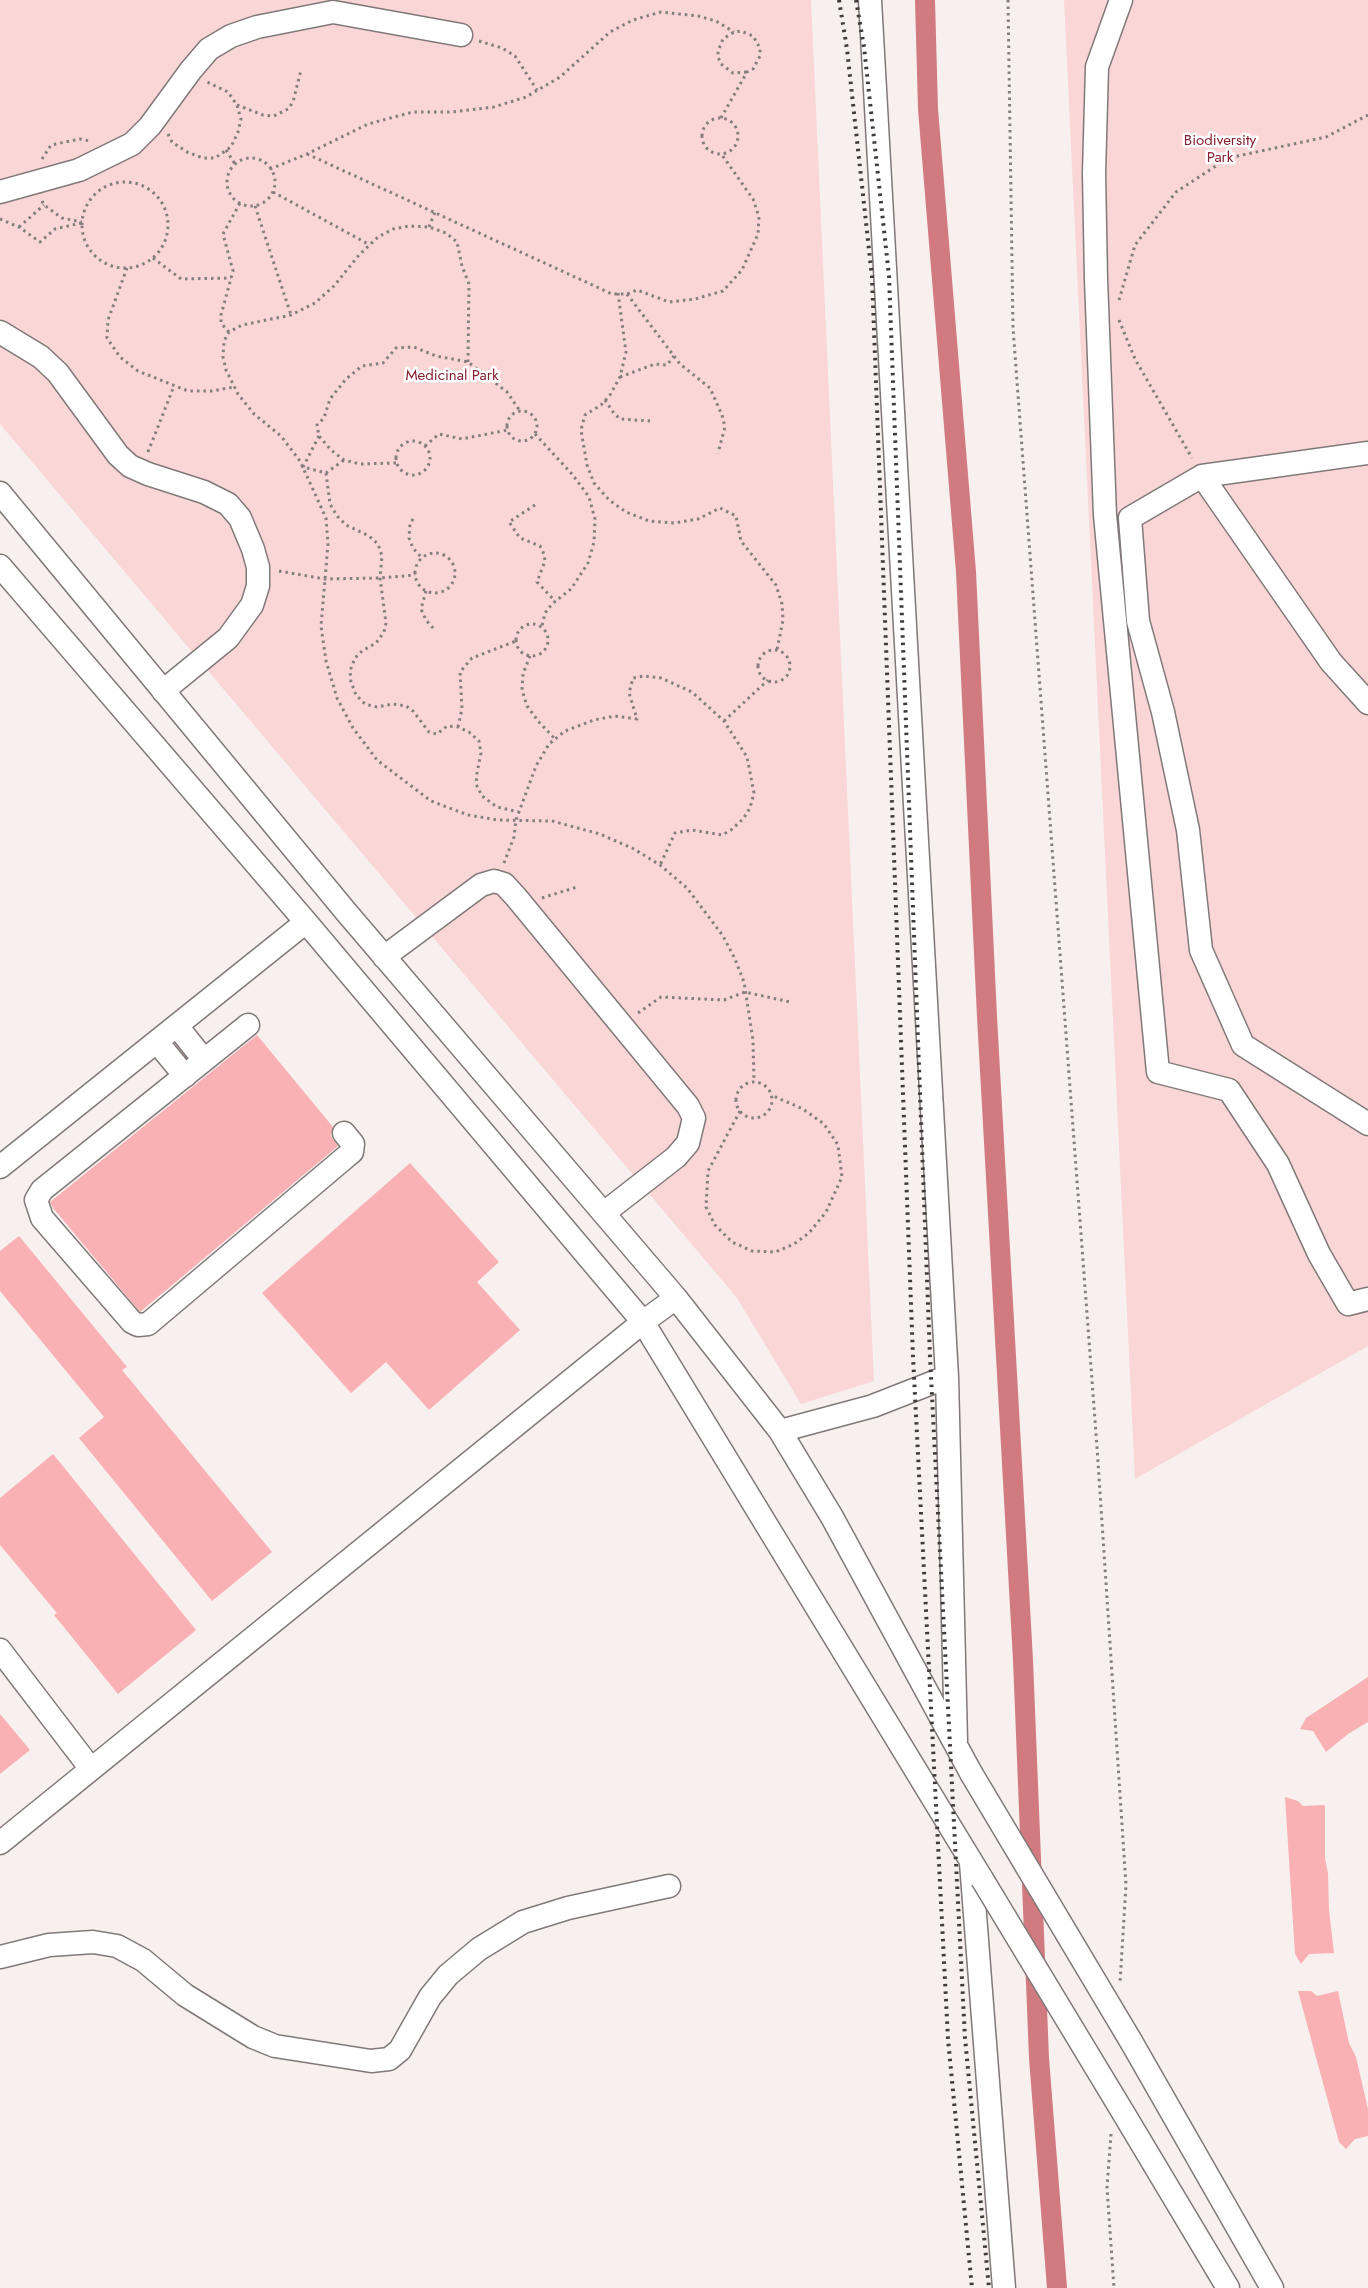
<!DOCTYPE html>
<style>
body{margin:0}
canvas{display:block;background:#f8efef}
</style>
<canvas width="1368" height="2288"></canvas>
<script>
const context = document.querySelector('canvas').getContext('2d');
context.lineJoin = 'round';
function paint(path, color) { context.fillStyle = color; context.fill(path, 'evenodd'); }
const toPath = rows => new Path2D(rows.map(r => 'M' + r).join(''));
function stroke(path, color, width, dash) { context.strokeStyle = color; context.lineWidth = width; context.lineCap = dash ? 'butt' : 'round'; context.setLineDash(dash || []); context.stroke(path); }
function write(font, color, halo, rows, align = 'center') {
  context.font = font + ' Jost,sans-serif'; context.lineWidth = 5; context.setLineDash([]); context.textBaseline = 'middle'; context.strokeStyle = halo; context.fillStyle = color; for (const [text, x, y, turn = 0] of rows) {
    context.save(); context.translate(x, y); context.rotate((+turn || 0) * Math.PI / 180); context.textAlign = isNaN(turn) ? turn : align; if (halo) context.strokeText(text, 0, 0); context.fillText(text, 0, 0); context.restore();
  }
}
paint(toPath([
 [0,0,811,0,874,1381,801,1404,737,1298,0,424],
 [1064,0,1368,0,1368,1346,1135,1479]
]), '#fad6d6');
stroke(toPath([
 [925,0,928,109,966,572,987,1017,1023,1660,1039,2058,1057,2288]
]), '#d17b80', 20);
paint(toPath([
 [257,1035,333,1127,331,1136,338,1146,140,1312,53,1208,50,1202],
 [410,1163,499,1262,477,1282,520,1330,429,1410,386,1362,351,1393,262,1293],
 [19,1236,127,1367,122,1370,272,1552,212,1601,79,1438,104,1417,0,1291,0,1251],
 [53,1454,196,1630,118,1694,54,1615,57,1613,0,1545,0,1498],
 [1368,1677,1368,1722,1348,1734,1326,1752,1313,1731,1300,1729,1306,1718],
 [0,1714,30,1750,0,1774],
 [1285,1797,1298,1801,1303,1806,1325,1805,1325,1859,1328,1873,1329,1910,1334,1953,1309,1954,1301,1964,1295,1954],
 [1298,1991,1311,1991,1317,1996,1338,1991,1349,2043,1356,2057,1368,2109,1368,2136,1355,2139,1346,2149,1339,2142]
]), '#fab1b4');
const minor = toPath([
 [1121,0,1097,67,1094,173,1096,279,1105,515,1158,1072,1229,1090,1278,1164,1319,1254,1348,1304,1368,1299],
 [0,192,79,170,132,144,150,126,191,70,209,49,231,36,257,27,333,12,461,35],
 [0,332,41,357,58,373,118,455,130,466,148,474,204,492,228,504,240,518,253,549,258,567,258,586,252,605,228,638,163,691],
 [1202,476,1368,453],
 [0,493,347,913,676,1298,780,1431,832,1517,971,1773],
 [0,566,306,922,643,1322,982,1879],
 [1368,703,1331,662,1202,476,1130,518,1138,621,1163,712,1188,830,1201,950,1243,1045,1368,1124],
 [384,957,481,885,494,881,504,884,516,897,688,1106,694,1118,688,1143,676,1157,604,1213],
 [248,1025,42,1190,36,1200,42,1218,132,1322,138,1325,148,1324,347,1156,352,1152,353,1144,344,1133],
 [177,1026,204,1060],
 [157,1042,185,1076],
 [0,1167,306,922],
 [947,1377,956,1741],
 [780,1431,873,1406,947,1377,870,0],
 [0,1650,91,1769],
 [0,1843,643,1322,676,1298],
 [971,1863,1004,2288],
 [0,1957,49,1945,93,1942,117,1946,143,1960,185,1995,253,2037,275,2046,371,2061,389,2059,400,2050,430,1997,448,1975,479,1949,523,1922,568,1908,669,1886],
 [1132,2043,1272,2288],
 [1124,2114,1228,2288]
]);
stroke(minor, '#817979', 25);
stroke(toPath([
 [1008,0,1013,328,1097,1447,1126,1885,1120,1983],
 [479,41,502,48,515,56,537,90],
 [237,105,263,115,274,116,288,109,293,102,301,70],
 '702 136a18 18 0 1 1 36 0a18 18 0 1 1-36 0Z',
 [721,118,747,72,753,69,760,56,760,48,753,36,741,31,734,32,723,39,718,51,718,57,721,64,733,73,747,72],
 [168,134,172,142,187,152,203,158,215,158,231,147,238,132,241,119,237,105,228,92,207,82],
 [226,150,235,164],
 [307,154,612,294,627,294,637,290,669,302,695,299,723,291,742,270,758,234,759,217,753,199,722,155],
 '227 182a24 24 0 1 1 48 0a24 24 0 1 1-48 0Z',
 [42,159,51,145,80,139,90,141],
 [270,169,307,154,368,124,413,112,452,112,494,107,526,97,560,77,610,32,633,20,661,12,698,16,716,21,734,32],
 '82 225a43 43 0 1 1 86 0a43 43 0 1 1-86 0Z',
 [273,192,370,245],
 [42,201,44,205,62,218,82,222],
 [255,206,291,315],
 [0,219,19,227,40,242,55,229,81,223],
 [19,227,44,205],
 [429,227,435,212],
 [153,258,181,279,231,278],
 [127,268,108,320,107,338,120,357,138,371,188,391,212,391,234,387],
 [618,293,626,352,620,377,610,395,601,405,585,415,581,430,587,465,594,483,609,500,626,512,649,521,674,523,698,519,720,508,736,516,741,541,776,585,782,604,783,620,777,650],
 [627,294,680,364,710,388,722,415,725,427,718,453],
 [1119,300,1135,245,1176,192,1222,162,1233,157,1326,137,1368,115],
 [1119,320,1135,359,1192,458],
 [229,332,221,323,221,315,233,271,223,234,240,203],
 [468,362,469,284,462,266,457,242,446,233,429,227,409,226,393,229,378,237,359,255,334,286,315,303,291,315,242,325,229,332,224,341,223,357,226,370,238,394,254,414,281,436,300,461,326,518,328,544,321,626,326,661,337,698,353,728,377,760,431,801,468,815,498,820,552,821,600,834,634,849,660,865,687,888,723,936,735,959,744,982,753,1040,754,1082],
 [620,377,655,364,667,365,674,356],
 [605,400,613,412,620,419,650,421],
 '507 426a15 15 0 1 1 30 0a15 15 0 1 1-30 0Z',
 [535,434,572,474,589,497,595,519,594,542,588,563,571,589,552,604,545,613,542,626],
 [319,436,303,467,326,473,344,460],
 '396 458a17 17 0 1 1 34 0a17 17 0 1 1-34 0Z',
 [425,446,439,434,462,439,508,430],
 [148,452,174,386],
 [396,463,360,464,344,460,331,450,319,436,317,425,324,418,330,399,346,379,362,366,383,363,396,348,414,347,436,356,468,362,507,392,520,411],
 [326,473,330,504,337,516,346,525,369,536,378,544,382,556,380,578,386,623,384,632,376,643,362,651,355,658,350,671,351,682,356,695,365,704,377,707,393,704,406,706,413,711,429,732,437,734,447,726,458,727,469,732,479,741,481,753,477,773,476,784,482,796,497,807,519,812],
 [535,505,509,522,520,538,540,546,544,554,545,561,537,582,555,601],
 [413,519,410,524,409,538,413,548,422,558],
 '415 573a20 20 0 1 1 40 0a20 20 0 1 1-40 0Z',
 [279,571,325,579,380,578,415,575],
 [426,591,421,609,426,620,434,629],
 '516 640a16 16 0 1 1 32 0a16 16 0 1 1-32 0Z',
 '758 666a16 16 0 1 1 32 0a16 16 0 1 1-32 0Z',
 [530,656,523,674,522,690,527,706,539,722,555,739],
 [724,721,768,680],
 [458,727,462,709,460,672,472,658,516,641],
 [504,863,514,837,516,820,536,766,549,744,565,731,594,720,615,716,637,719,629,693,633,678,644,676,661,678,692,692,724,721,747,757,754,793,750,808,743,819,731,830,722,835,692,830,675,833,660,865],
 [542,898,577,887],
 [638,1013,661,997,724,1000,745,992,790,1002],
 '736 1100a18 18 0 1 1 36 0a18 18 0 1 1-36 0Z',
 [740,1111,708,1171,706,1207,715,1225,732,1242,752,1251,775,1252,794,1244,809,1233,826,1212,842,1177,838,1145,824,1124,803,1109,771,1095],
 [1111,2134,1107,2188,1114,2288]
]), '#847e7e', 3, [2.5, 4]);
stroke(minor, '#fff', 22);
stroke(toPath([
 [839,0,847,49,872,277,913,1357,948,2039,972,2288],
 [856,0,864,47,889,276,930,1357,965,2038,989,2288]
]), '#403b3b', 4, [2.5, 5]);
const minorBridge = toPath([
 [971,1773,1132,2043],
 [982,1879,1124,2114]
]);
stroke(minorBridge, '#817979', 25, []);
stroke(minorBridge, '#fff', 22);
write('15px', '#872131', '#fff', [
 ["Biodiversity",1220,141],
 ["Park",1220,158],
 ["Medicinal Park",452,376]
]);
</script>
